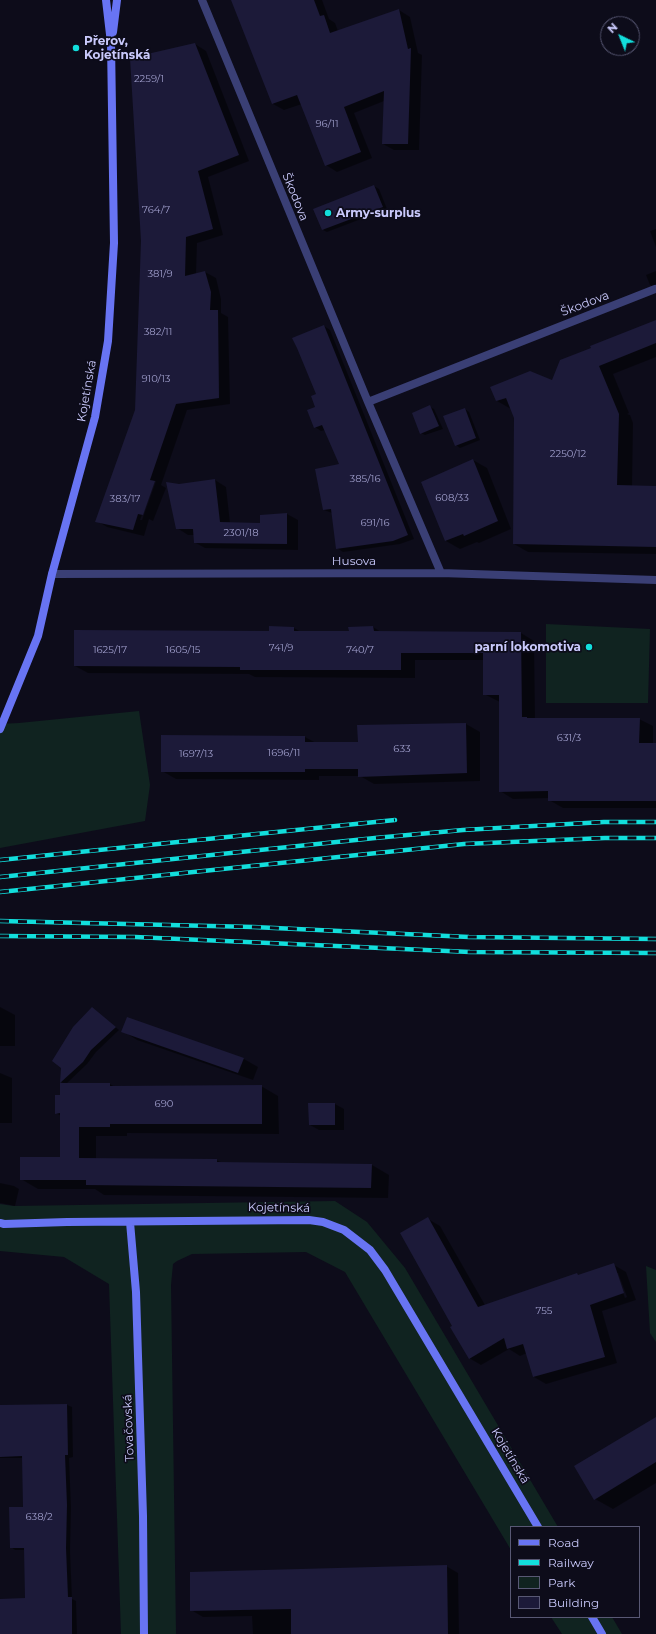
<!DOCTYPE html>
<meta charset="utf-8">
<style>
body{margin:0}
#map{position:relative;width:656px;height:1634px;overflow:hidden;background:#0d0c1a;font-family:Montserrat,sans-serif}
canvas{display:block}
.legend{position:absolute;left:510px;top:1526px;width:130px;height:92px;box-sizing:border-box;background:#0d0c1a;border:1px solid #585874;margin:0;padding:5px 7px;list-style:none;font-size:12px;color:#c9c9fb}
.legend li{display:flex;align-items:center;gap:8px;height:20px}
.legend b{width:20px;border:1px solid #585874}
.north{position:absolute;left:600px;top:16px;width:40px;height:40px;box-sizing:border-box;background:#0d0c1a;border:1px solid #585874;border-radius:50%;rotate:317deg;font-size:11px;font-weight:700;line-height:16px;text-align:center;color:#c9c9fb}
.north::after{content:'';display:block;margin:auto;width:14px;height:18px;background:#12dedc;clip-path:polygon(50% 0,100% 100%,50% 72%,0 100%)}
</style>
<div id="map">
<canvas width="656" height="1634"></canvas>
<ul class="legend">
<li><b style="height:5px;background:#6874f3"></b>Road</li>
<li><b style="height:5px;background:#12dedc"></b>Railway</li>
<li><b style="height:11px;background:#102320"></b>Park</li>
<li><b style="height:11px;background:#1c1a39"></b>Building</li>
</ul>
<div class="north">N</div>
</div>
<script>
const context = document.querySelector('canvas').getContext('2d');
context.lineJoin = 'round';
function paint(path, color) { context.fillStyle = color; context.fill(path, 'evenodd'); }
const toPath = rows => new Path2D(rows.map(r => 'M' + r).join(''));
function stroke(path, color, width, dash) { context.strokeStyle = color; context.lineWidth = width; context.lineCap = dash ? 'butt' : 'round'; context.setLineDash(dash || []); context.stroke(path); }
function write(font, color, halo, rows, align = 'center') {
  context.font = font + ' Montserrat,sans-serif'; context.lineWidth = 3.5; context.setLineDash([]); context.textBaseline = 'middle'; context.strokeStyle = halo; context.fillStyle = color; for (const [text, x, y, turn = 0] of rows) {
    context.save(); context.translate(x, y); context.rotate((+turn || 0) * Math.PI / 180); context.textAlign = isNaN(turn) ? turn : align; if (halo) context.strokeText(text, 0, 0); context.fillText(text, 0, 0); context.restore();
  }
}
paint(toPath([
 [546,624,650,629,648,703,546,703],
 [139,711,150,785,145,821,0,848,0,724,19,723],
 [335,1201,367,1222,405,1268,558,1527,511,1527,511,1550,345,1272,306,1252,192,1254,177,1261,173,1264,171,1285,176,1634,121,1634,109,1284,64,1257,0,1251,0,1204,14,1206],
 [646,1266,656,1270,656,1342,650,1333],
 [551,1617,612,1617,622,1634,562,1634]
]), '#102320');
paint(toPath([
 [232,0,322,0,329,19,335,23,338,31,399,10,410,17,418,53,422,55,419,150,394,150,383,144,384,101,354,113,372,158,337,172,326,165,302,104,284,110,273,104],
 [195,44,206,51,249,161,208,177,223,235,197,243,196,274,205,272,216,278,221,299,221,313,228,317,230,404,187,410,161,485,166,488,153,521,149,519,144,536,107,527,97,521,136,410],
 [154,481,156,481,142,520,140,520],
 [374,186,379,189,387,209,327,232,323,230],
 [656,229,656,247,650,231],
 [656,271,656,288,650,285,646,275],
 [656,321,656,357,613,374,629,413,627,414,630,415,633,423,632,487,656,487,656,554,528,552,514,544,515,417,511,409,497,401,553,382],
 [324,326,330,330,414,539,400,544,343,552,337,548,332,513,324,510,340,465,325,430,321,431,315,427],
 [430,407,434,409,443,429,425,435,421,433],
 [465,409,469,412,480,440,460,448,456,445],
 [473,460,487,468,511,529,479,543,477,542,460,549,446,541,423,483],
 [215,480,226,487,230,523,261,524,261,516,287,514,298,520,298,550,205,548,194,542,194,535,188,535,177,528],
 [373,627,381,632,521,633,534,641,535,719,639,719,653,726,653,744,656,744,656,808,563,808,549,800,549,798,513,799,500,791,500,702,484,694,484,660,415,660,415,678,255,677,249,674,88,673,75,666,294,628,301,632,350,632],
 [466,724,480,732,480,781,374,784,360,776,319,776,319,780,176,779,162,771,162,736,305,737,316,743,359,743],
 [0,1007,15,1015,15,1046,0,1046],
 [96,1011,119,1030,96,1052,87,1064,66,1084,110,1084,115,1087,261,1086,278,1096,279,1134,127,1133,127,1136,96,1136,96,1159,216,1160,223,1163,372,1165,389,1175,388,1198,104,1195,95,1189,38,1189,21,1179,61,1158,61,1116,56,1113,65,1084,61,1082,62,1067],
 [128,1018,244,1059,258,1067,253,1080,137,1040,123,1031],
 [0,1073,12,1078,12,1123,0,1123],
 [335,1104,344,1109,344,1130,319,1130,310,1125],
 [0,1183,14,1186,19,1189,15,1206,0,1203],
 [428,1219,440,1226,485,1305,614,1265,626,1272,636,1300,602,1311,617,1363,546,1384,534,1377,527,1353,520,1356,509,1349,481,1365,469,1358,453,1326],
 [616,1273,618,1273,627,1297,625,1298],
 [67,1405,72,1407,73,1457,69,1458,71,1508,70,1551,72,1599,76,1601,77,1634,0,1634,0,1600,26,1599,25,1550,15,1550,11,1547,25,1507,23,1458,0,1458,0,1406],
 [656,1418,656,1483,613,1509,595,1499],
 [446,1566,458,1573,459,1634,253,1634,252,1616,203,1617,191,1610]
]), '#0007');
paint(toPath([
 [231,0,314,0,320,16,324,15,330,33,399,9,408,49,411,48,408,144,382,144,384,91,344,107,361,152,325,166,297,95,272,104],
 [195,43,239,155,198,171,213,229,186,237,185,276,205,271,211,292,210,310,218,310,219,398,176,404,150,480,155,481,143,515,138,514,133,530,95,522,135,410,141,241,130,58],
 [374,185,383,207,322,230,313,209],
 [656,320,656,343,599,366,619,414,617,485,656,486,656,547,513,544,514,418,506,398,496,401,490,387,530,371,552,380,560,360,591,348,590,346],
 [324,325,408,535,393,541,336,549,331,509,323,510,315,469,339,464,322,425,314,428,307,410,315,407,311,396,316,394,297,348,292,338],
 [430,405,439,426,420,434,412,413],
 [465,408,476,438,455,446,443,416],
 [473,459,498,521,464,536,463,534,445,541,421,482],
 [215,479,220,522,260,523,260,515,287,513,287,544,194,543,193,529,176,529,166,482,179,484],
 [269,626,294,627,294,631,349,631,348,627,373,626,374,631,521,632,522,717,527,717,527,718,640,718,639,743,656,743,656,801,548,801,548,791,499,792,499,695,483,695,483,653,401,653,401,670,240,670,240,667,74,666,74,630,269,631],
 [466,723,467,773,358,777,358,769,305,769,305,772,161,772,161,735,305,736,305,742,358,742,357,725],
 [92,1007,116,1027,91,1050,83,1062,60,1083,61,1068,52,1061,73,1027],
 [127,1017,244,1058,238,1073,121,1032],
 [60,1083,110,1083,110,1086,262,1085,262,1124,110,1124,110,1127,79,1127,79,1158,217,1159,217,1162,372,1164,371,1188,86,1185,86,1180,20,1180,20,1157,60,1157,60,1113,55,1114,55,1095,60,1095],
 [308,1103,335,1103,335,1125,309,1125],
 [428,1217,478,1307,577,1273,578,1275,614,1263,624,1293,590,1305,605,1357,533,1377,523,1344,507,1349,504,1338,469,1359,450,1327,452,1326,400,1233],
 [67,1404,68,1455,65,1455,67,1505,66,1548,68,1597,72,1597,72,1634,0,1634,0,1599,25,1598,24,1548,10,1548,9,1507,23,1507,22,1456,0,1457,0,1405],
 [656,1417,656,1462,594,1500,574,1466],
 [447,1565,448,1634,291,1634,291,1609,190,1611,190,1572]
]), '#1c1a39');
stroke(toPath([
 [202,0,368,402,441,573],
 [368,402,655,289],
 [52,574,441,573,656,580]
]), '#3a3f75', 8);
stroke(toPath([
 [113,32,117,0],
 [0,729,38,636,52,574,95,417,108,341,114,243,111,43,106,0],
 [130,1222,136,1292,143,1516,144,1634],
 [0,1223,4,1224,67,1222,309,1220,323,1222,344,1230,370,1250,385,1270,538,1527],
 [592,1617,602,1634]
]), '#6874f3', 8);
const rail = toPath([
 [0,860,395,820],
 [0,877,375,838,463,830,604,822,656,822],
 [0,892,464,844,605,838,656,838],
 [0,921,253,927,469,937,656,939],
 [0,936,135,937,470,952,656,953]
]);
stroke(rail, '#12dedc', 4.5);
stroke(rail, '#0d0c1a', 3, [9]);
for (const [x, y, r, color] of [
 [76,48,4,"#12dedc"],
 [328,213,4,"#12dedc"],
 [589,647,4,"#12dedc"]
]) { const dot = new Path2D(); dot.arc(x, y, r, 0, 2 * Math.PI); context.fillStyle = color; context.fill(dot); stroke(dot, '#0d0c1a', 1.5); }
write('10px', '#9e9dca', null, [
 ["2259/1",149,79],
 ["96/11",327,124],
 ["764/7",156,210],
 ["381/9",160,274],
 ["382/11",158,332],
 ["910/13",156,379],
 ["2250/12",568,454],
 ["385/16",365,479],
 ["608/33",452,498],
 ["383/17",125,499],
 ["691/16",375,523],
 ["2301/18",241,533],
 ["741/9",281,648],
 ["1625/17",110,650],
 ["1605/15",183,650],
 ["740/7",360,650],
 ["631/3",569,738],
 ["633",402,749],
 ["1696/11",284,753],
 ["1697/13",196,754],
 ["690",164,1104],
 ["755",544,1311],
 ["638/2",39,1517]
]);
write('bold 12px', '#c9c9fb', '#0d0c1a', [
 ["Přerov,",84,41],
 ["Kojetínská",84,55],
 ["Army-surplus",336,213],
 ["parní lokomotiva",581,647,"right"]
], 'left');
write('12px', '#c9c9fb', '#0d0c1a', [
 ["Škodova",295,197,68],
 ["Škodova",585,304,-21],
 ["Kojetínská",87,391,-80],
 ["Husova",354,561],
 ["Kojetínská",279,1208,1],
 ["Tovačovská",129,1428,-92],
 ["Kojetínská",510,1456,59]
]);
</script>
